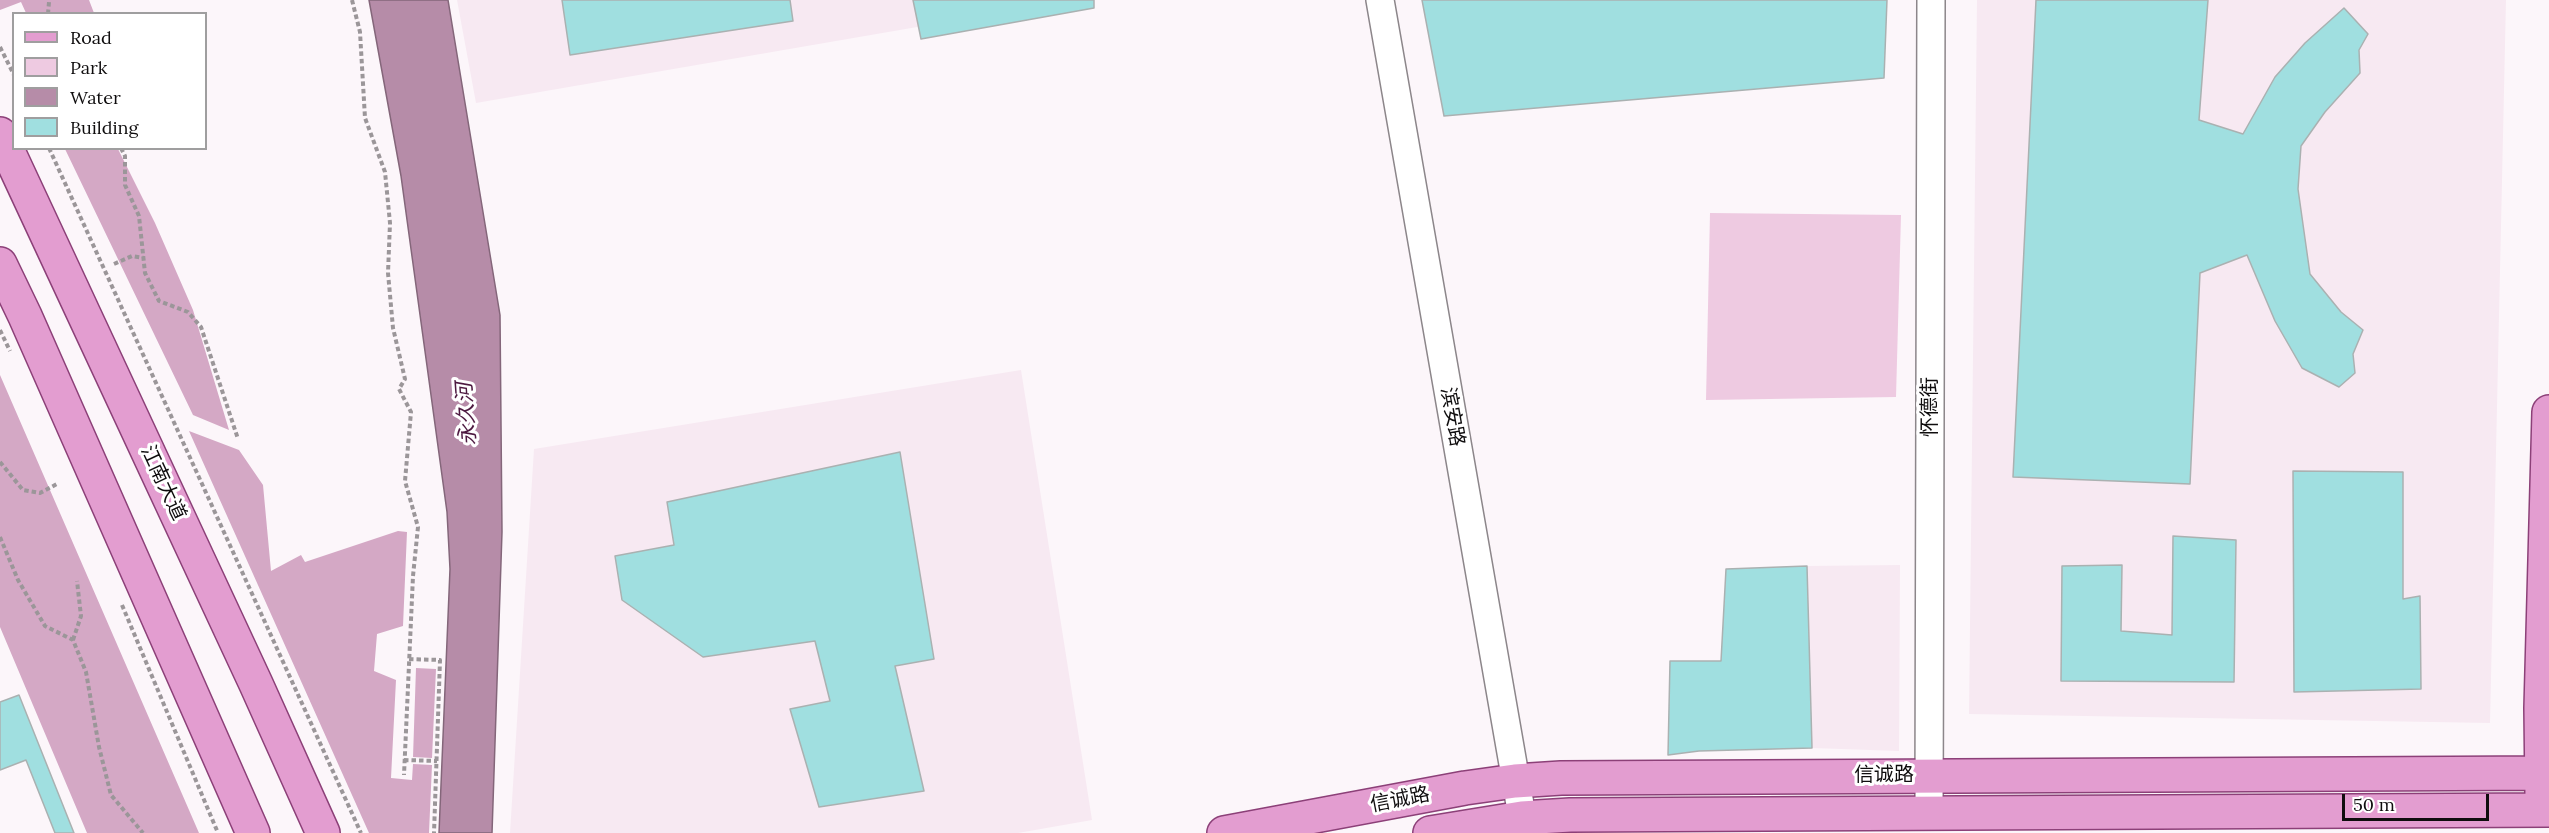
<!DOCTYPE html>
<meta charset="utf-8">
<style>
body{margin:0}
#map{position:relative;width:2549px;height:833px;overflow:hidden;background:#fcf6fa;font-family:Lora,serif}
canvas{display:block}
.legend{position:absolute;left:12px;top:12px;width:195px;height:138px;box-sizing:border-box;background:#fff;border:2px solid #9f9e9f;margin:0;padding:8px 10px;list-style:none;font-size:18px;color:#0f0d0e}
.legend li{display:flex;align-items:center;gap:12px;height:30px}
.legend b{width:30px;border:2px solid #9f9e9f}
.scale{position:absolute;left:2342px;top:794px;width:147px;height:27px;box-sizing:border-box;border:3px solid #0f0d0e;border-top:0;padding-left:8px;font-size:18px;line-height:21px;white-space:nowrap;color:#0f0d0e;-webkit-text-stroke:4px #fff;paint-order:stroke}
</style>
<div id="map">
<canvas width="2549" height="833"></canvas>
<ul class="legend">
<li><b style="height:8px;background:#e39dd0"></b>Road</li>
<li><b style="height:16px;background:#eecae1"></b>Park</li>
<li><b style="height:16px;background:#b68ca8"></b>Water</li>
<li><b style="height:16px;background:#a0dfe0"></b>Building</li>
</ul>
<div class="scale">50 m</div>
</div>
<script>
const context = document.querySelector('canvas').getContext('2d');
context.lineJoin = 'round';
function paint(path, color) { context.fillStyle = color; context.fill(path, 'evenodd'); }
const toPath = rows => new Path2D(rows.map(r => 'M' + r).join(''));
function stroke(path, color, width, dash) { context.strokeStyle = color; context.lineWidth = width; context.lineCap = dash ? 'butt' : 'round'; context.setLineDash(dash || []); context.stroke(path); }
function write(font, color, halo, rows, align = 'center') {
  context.font = font + ' Lora,"Noto Sans SC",serif'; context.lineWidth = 6; context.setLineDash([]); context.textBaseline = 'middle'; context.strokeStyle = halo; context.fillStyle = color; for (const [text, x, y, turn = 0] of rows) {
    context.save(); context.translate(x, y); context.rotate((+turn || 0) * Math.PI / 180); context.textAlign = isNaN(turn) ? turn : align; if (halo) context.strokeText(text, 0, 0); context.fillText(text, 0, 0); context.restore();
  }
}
paint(toPath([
 [457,0,1074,0,476,103],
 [1977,0,2506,0,2490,723,1969,714],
 [1021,370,1092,820,1018,833,510,833,534,449],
 [1900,565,1899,751,1812,748,1807,566]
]), '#f7e9f2');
paint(toPath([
 [1710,213,1901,215,1896,397,1706,400]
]), '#eecae1');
paint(toPath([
 [0,0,89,0,94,13,26,13,21,2,0,10],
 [65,149,118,149,155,223,193,310,229,430,193,415],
 [0,375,199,833,87,833,0,627],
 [189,431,239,450,263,485,271,571,301,555,305,562,398,531,407,532,403,626,377,634,374,671,396,680,391,778,412,780,413,764,432,765,429,833,369,833],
 [416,668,436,669,432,758,413,757]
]), '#d4a8c5');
const water = toPath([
 [369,0,448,0,500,315,502,532,492,833,439,833,450,569,447,512,401,176,369,0]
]);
paint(water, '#b68ca8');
stroke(water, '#84667a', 1.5);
const building = toPath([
 [562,0,790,0,793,21,570,55,562,0],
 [913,0,1094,0,1094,8,921,39,913,0],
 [1422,0,1887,0,1884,78,1444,116,1422,0],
 [2036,0,2208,0,2199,120,2243,134,2275,77,2305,43,2344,8,2368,34,2359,50,2360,73,2325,112,2301,146,2298,189,2310,274,2341,312,2363,330,2353,354,2355,373,2339,387,2302,368,2275,321,2247,255,2200,273,2190,484,2013,477,2036,0],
 [900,452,934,659,895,666,924,791,819,807,790,709,830,701,815,641,703,657,622,600,615,556,674,545,667,502,900,452],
 [2293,471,2403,472,2403,599,2420,596,2421,689,2294,692,2293,471],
 [2173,536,2236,540,2234,682,2061,681,2062,566,2122,565,2121,631,2172,635,2173,536],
 [1807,566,1812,748,1699,751,1668,755,1670,661,1721,661,1726,569,1807,566],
 [19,695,74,833,55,833,26,760,0,770,0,702,19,695]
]);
paint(building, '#a0dfe0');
stroke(building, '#aab1b1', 1.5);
const minor = toPath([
 [1380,0,1525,833],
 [1929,814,1931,0]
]);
const major = toPath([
 [0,134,256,684,323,833],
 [0,264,25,316,253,833],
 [2542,795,2541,708,2549,412],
 [1224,833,1465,788,1515,781,1561,778,2549,773],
 [1430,833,1522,818,1570,815,2549,810]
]);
stroke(minor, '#8c868a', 30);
stroke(major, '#8c4078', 36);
stroke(toPath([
 [352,0,360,32,365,118,385,172,390,223,388,273,393,328,405,379,399,389,411,412,405,481,418,527,413,576,404,775],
 [48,14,49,2],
 [0,47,14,75],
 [49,148,361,833],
 [121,148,125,156,125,185,139,216,145,273,159,301,188,312,201,327,238,439],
 [114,264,132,256,144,258],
 [0,330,10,351],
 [0,462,23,490,40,493,57,484],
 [0,537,18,580,45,626,73,640,86,672,99,747,111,795,143,833],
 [122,605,218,833],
 [73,640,81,616,77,581],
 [409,659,440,660,434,833],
 [404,760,437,761]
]), '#9b9699', 4, [4.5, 3]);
stroke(minor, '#fff', 27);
stroke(major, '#e39dd0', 33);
write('20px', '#0f0d0e', '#fff', [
 ["怀德街",1930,407,-90],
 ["滨安路",1452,417,80],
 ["江南大道",163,483,65],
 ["信诚路",1884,775],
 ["信诚路",1400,800,-11]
]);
write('italic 21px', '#4d1940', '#fff', [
 ["永久河",467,414,-94]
]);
</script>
